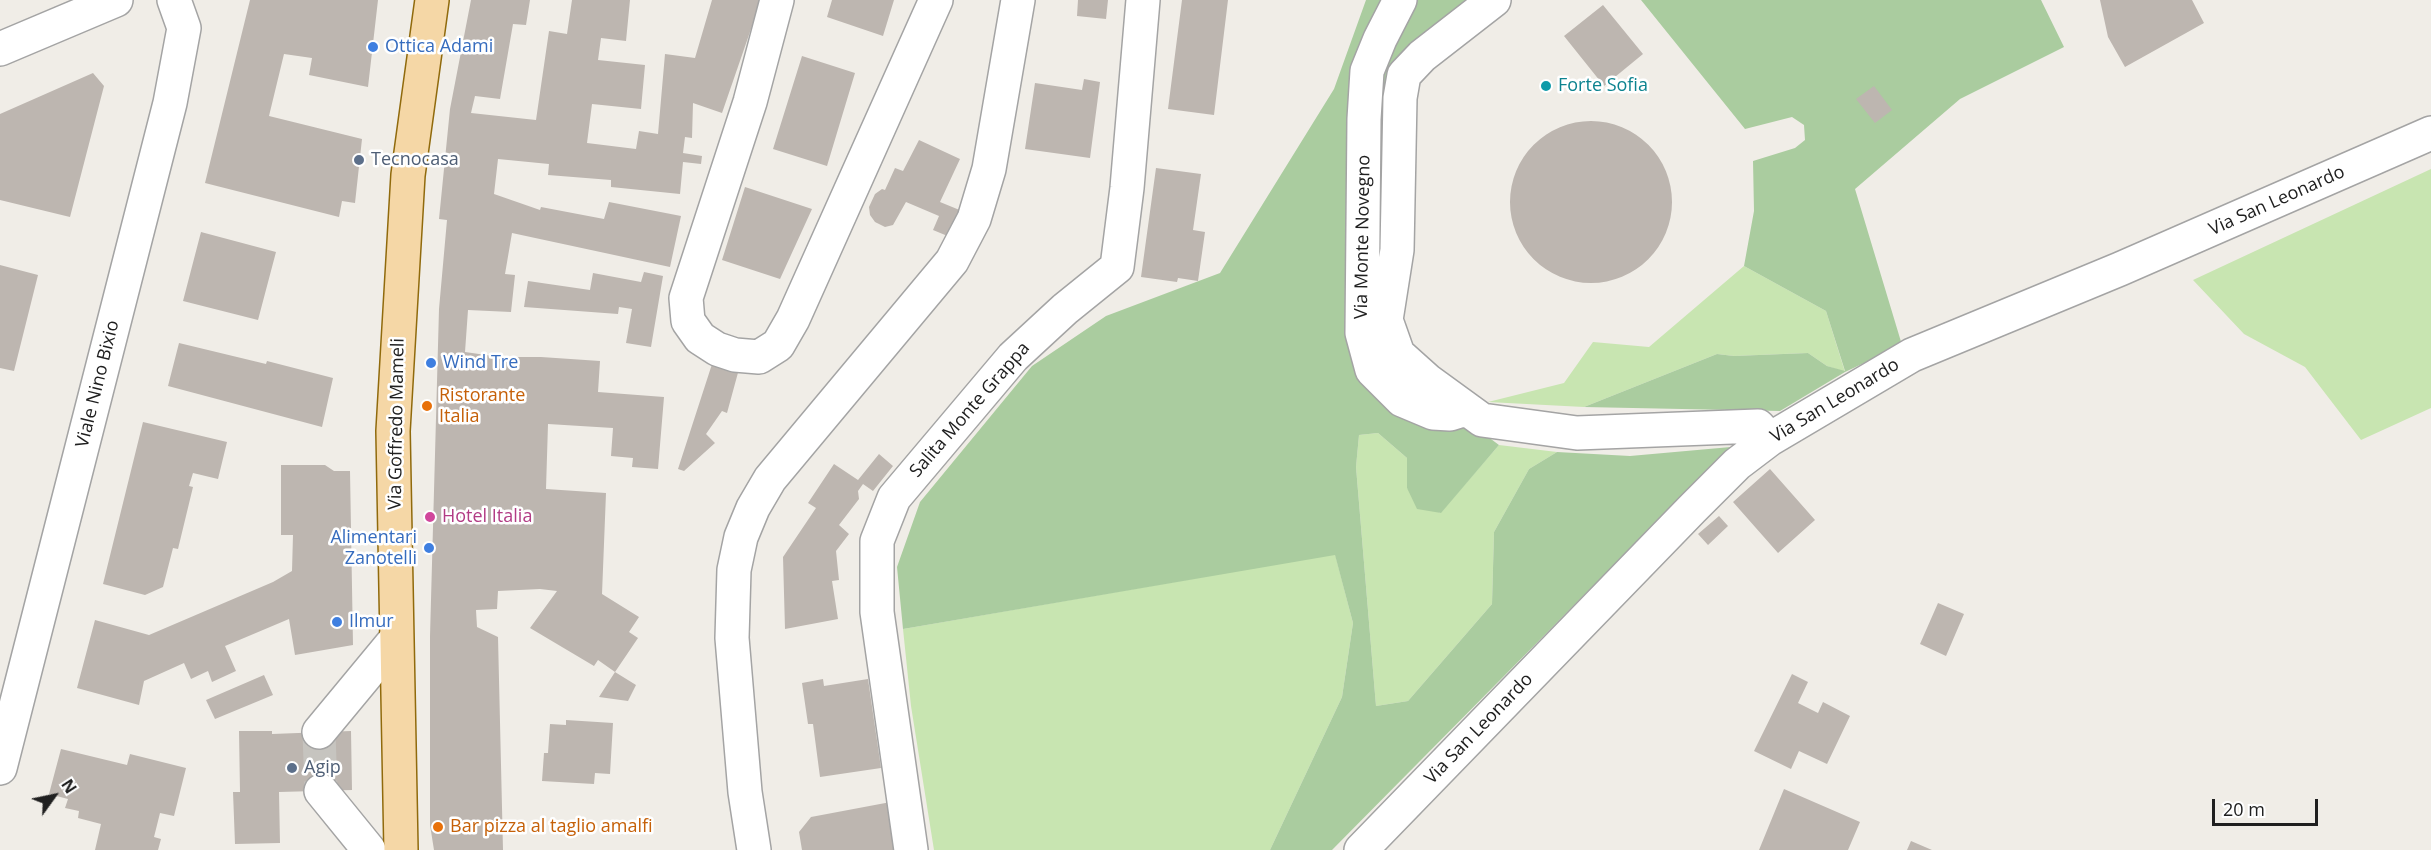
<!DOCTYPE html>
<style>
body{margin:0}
#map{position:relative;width:2431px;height:850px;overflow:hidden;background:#f0ede7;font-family:"Open Sans",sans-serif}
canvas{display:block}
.north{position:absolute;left:24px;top:766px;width:60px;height:60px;-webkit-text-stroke:4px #fff;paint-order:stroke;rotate:57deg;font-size:16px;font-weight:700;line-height:24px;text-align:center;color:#202020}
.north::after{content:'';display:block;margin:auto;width:21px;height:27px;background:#202020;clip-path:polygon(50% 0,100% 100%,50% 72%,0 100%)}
.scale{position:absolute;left:2212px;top:799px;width:106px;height:27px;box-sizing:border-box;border:3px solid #202020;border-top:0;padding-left:8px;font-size:18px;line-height:21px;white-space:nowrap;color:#202020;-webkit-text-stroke:4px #fff;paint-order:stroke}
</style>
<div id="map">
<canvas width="2431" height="850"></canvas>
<div class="north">N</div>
<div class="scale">20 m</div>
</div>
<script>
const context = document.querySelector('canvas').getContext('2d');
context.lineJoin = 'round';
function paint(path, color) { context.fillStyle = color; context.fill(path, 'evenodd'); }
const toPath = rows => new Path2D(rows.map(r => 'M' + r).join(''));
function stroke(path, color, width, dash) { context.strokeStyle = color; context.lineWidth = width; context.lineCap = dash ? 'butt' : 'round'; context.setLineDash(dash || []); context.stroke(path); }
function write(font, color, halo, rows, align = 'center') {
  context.font = font + ' "Open Sans",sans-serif'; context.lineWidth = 5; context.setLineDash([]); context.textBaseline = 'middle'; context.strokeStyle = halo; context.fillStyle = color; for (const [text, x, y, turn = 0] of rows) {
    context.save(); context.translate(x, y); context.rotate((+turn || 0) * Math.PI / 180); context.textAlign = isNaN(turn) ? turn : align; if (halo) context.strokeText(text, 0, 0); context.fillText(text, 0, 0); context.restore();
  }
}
paint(toPath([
 [2431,169,2431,408,2361,440,2305,367,2244,334,2193,280],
 [1744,266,1826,311,1845,372,1827,366,1808,353,1734,356,1717,354,1584,407,1488,402,1564,383,1593,342,1649,347],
 [1378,433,1407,458,1407,488,1440,513,1499,445,1557,452,1529,469,1494,532,1492,604,1408,701,1376,706,1356,467,1359,435],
 [1335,554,1353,623,1342,697,1270,850,934,850,911,706,903,629]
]), '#c8e5b1');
paint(toPath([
 [1366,0,1476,0,1411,49,1380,335,1445,405,1499,445,1441,513,1417,509,1407,488,1407,458,1378,433,1359,435,1356,467,1376,706,1408,701,1492,604,1494,532,1529,469,1557,452,1630,456,1742,446,1685,493,1332,850,1270,850,1342,697,1353,623,1335,555,903,629,897,567,920,502,1032,366,1106,316,1220,273,1334,89],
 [1641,0,2041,0,2064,47,1960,99,1855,189,1902,345,1845,372,1780,411,1584,407,1717,354,1734,356,1808,353,1827,366,1845,371,1826,311,1744,266,1754,211,1753,161,1795,148,1805,140,1804,125,1792,117,1745,129]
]), '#aacc9f');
paint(toPath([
 [250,0,378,0,368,87,309,75,312,58,284,54,269,116,362,139,355,203,342,201,339,217,205,183],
 [471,0,530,0,526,25,513,24,500,99,475,96,471,113,536,120,549,31,567,34,572,0,630,0,626,41,601,38,598,60,645,65,641,109,592,104,587,143,636,149,639,131,658,134,665,54,695,58,712,0,761,0,722,113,693,103,692,138,685,137,683,153,702,156,701,164,683,162,680,194,611,187,611,180,548,175,549,164,498,159,494,194,540,210,541,207,604,219,609,202,681,216,670,267,512,233,505,274,515,275,511,312,468,310,465,352,500,357,541,357,600,361,598,392,664,397,658,469,632,467,633,458,611,456,613,428,548,424,546,489,606,493,602,594,639,617,629,632,638,638,615,672,636,685,628,701,599,697,615,672,598,660,594,666,530,628,557,591,540,589,498,591,497,609,476,610,477,627,498,637,503,850,434,850,430,825,430,636,439,309,447,220,439,219,450,109],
 [832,0,894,0,883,36,827,17],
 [1078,0,1108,0,1106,19,1077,16],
 [1182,0,1228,0,1214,115,1168,109],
 [2100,0,2192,0,2204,23,2125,67,2108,37],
 [1603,5,1643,54,1604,86,1564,36],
 [802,56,855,73,827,166,773,149],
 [93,73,104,86,70,217,0,200,0,114],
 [1084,79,1100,82,1090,158,1025,149,1035,83,1082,90],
 [1874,86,1892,110,1875,123,1856,99],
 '1510 202a81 81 0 1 1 162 0a81 81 0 1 1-162 0Z',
 [919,140,960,159,940,202,962,211,950,237,933,230,939,216,906,202,893,225,885,227,875,222,870,215,869,207,875,194,882,189,885,190,895,168,903,171],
 [1156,168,1201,174,1193,230,1205,232,1198,281,1178,278,1177,282,1141,277],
 [745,187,812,209,780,279,722,260],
 [201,232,276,252,258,320,183,301],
 [0,265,38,275,14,371,0,368],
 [644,272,663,276,651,347,626,343,632,309,619,307,618,314,524,307,528,281,590,290,593,273,641,282],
 [179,343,266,364,267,361,333,378,322,427,168,386],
 [713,361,739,369,727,413,722,411,706,434,715,443,684,471,678,469],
 [143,422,227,442,218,479,193,473,189,486,193,487,178,549,173,548,163,587,145,595,103,584],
 [879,454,893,466,873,491,863,484,858,491,859,499,839,525,849,534,836,551,839,580,832,581,838,619,785,629,783,557,816,508,808,503,834,464,858,480],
 [281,465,325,465,334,471,350,471,353,645,295,655,289,619,225,646,236,671,212,682,208,671,191,679,184,663,144,681,139,705,77,688,95,620,149,635,273,582,292,571,293,535,281,535],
 [1770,469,1815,520,1778,553,1733,502],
 [1719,516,1728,526,1708,545,1698,534],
 [1938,603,1964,614,1946,656,1920,644],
 [1792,674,1808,682,1798,703,1818,713,1823,702,1850,716,1827,764,1799,751,1791,769,1754,751],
 [264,675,273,695,215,719,206,700],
 [823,679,824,686,868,679,881,768,820,777,813,724,808,724,802,683],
 [566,720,613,723,610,774,595,773,594,784,542,781,544,753,548,753,550,724,566,725],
 [239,731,272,731,272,734,351,731,352,790,279,792,280,843,235,844,233,792,240,792],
 [61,749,127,765,130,754,186,768,174,816,160,813,154,837,161,839,158,850,95,850,101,824,78,818,79,811,65,808,68,799,49,794],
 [1784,789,1860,822,1848,850,1759,850],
 [896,801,902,850,802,850,799,832,811,817],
 [1911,841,1932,850,1907,850]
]), '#bdb6b0');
stroke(toPath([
 [319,732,321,791]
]), '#c6c4bf', 33, [33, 16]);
const minor = toPath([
 [777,0,750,102,686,298,688,321,700,338,717,349,735,355,759,357,778,345,793,319,936,0],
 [1400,0,1380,39,1367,71,1364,119,1362,333,1372,370,1402,400,1433,413,1450,414,1466,409],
 [1494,0,1422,56,1404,75,1400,98,1397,250,1386,320,1398,354,1427,380,1482,420,1577,433,1758,426,1770,439],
 [0,49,116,0],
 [319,732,396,639],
 [0,768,170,103,184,28,174,0],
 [321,791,369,850],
 [754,850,745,792,732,638,734,570,741,537,753,508,770,479,952,261,974,219,989,169,1018,0],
 [911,850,877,612,877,541,894,498,1013,357,1065,309,1117,267,1127,188,1143,0],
 [1361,850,1692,509,1737,464,1770,439,1912,355,2120,269,2431,133]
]);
const major = toPath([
 [401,850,393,431,408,175,432,0]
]);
stroke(minor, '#a4a4a4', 36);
stroke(major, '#906a0c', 36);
stroke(minor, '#fff', 33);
stroke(major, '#f5d7a6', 33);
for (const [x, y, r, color] of [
 [373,47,6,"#3f7fe0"],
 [1546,86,6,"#0f9aa8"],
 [359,160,6,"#5c6f8a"],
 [431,363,6,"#3f7fe0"],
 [427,406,6,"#e8710a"],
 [430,517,6,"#d1479c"],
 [429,548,6,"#3f7fe0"],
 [337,622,6,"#3f7fe0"],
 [292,768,6,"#5c6f8a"],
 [438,827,6,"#e8710a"]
]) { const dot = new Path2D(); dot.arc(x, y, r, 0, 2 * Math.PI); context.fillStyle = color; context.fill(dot); stroke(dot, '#fff', 2); }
write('18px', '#366cbe', '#fff', [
 ["Ottica Adami",385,47],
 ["Wind Tre",443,363],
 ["Alimentari",417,538,"right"],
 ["Zanotelli",417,559,"right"],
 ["Ilmur",349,622]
], 'left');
write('18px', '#0d838f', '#fff', [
 ["Forte Sofia",1558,86]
], 'left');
write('18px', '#4e5e75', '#fff', [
 ["Tecnocasa",371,160],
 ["Agip",304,768]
], 'left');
write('18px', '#202020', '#fff', [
 ["Via San Leonardo",2277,201,-24],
 ["Via Monte Novegno",1363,237,-89],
 ["Viale Nino Bixio",98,384,-76],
 ["Via San Leonardo",1835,401,-31],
 ["Salita Monte Grappa",970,410,-49],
 ["Via Goffredo Mameli",397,424,-89],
 ["Via San Leonardo",1479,729,-46]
]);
write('18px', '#c56008', '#fff', [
 ["Ristorante",439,396],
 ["Italia",439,417],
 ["Bar pizza al taglio amalfi",450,827]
], 'left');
write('18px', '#b23c85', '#fff', [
 ["Hotel Italia",442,517]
], 'left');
</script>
